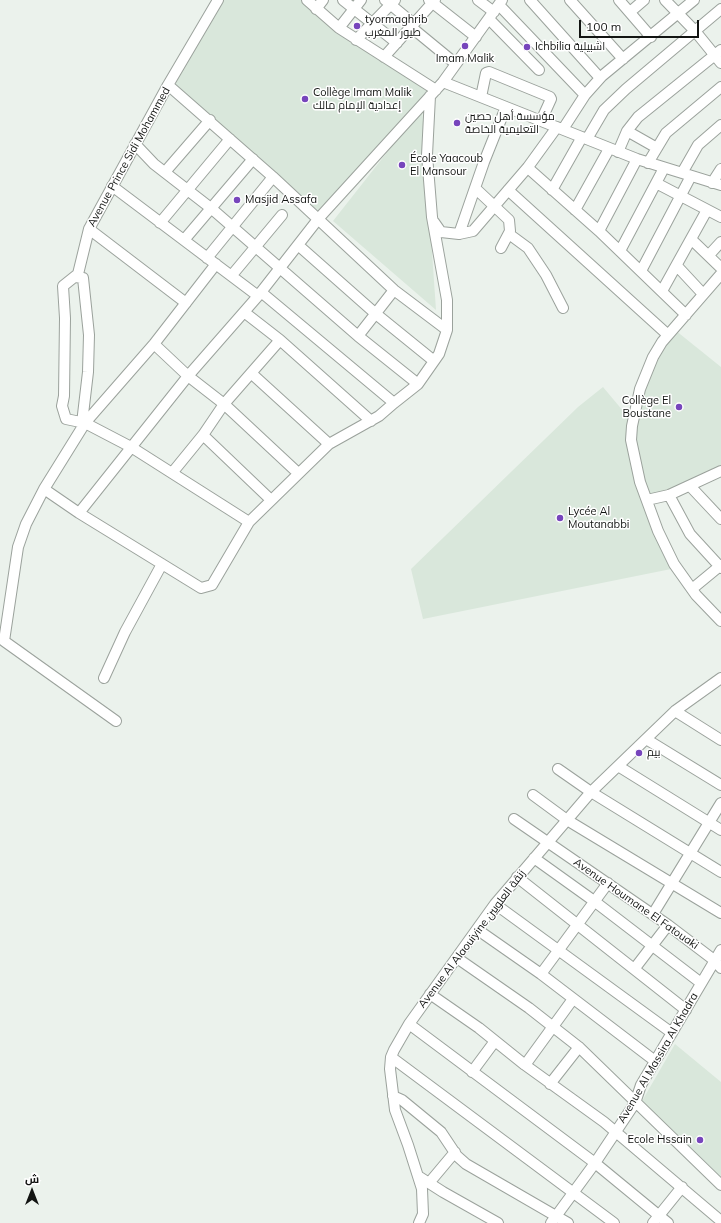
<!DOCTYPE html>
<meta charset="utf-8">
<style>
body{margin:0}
#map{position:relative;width:721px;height:1223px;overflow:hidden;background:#ebf2ec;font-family:Mulish,Cairo,sans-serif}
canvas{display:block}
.north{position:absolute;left:12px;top:1171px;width:40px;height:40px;-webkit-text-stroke:3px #fff;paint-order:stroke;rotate:0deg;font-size:11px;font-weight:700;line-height:16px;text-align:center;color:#121412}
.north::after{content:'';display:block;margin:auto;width:14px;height:18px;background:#121412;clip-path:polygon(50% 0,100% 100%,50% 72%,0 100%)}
.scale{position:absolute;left:579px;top:20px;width:120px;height:18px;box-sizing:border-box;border:2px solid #121412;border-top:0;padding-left:5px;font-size:12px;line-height:14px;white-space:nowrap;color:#121412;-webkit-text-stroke:3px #fff;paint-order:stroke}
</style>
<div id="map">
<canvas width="721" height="1223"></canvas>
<div class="north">ش</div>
<div class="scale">100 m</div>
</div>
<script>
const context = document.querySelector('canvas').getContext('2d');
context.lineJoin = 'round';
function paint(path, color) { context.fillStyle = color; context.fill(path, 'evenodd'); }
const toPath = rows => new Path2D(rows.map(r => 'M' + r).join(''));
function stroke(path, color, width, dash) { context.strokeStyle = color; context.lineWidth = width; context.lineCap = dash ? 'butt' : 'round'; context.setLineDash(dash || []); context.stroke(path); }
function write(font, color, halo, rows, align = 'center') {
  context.font = font + ' Mulish,Cairo,sans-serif'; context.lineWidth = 3; context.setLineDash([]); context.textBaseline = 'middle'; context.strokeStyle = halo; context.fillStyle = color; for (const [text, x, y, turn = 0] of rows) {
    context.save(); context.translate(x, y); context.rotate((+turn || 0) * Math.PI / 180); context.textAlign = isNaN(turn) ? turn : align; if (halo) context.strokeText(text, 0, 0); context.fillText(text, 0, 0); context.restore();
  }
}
paint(toPath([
 [220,0,307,0,438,91,422,108,436,310,333,221,418,113,322,213,275,180,169,91],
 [675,330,721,367,721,465,648,500,681,567,423,619,411,569,578,407,603,387,634,424,647,374],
 [675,1044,721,1082,721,1178,719,1181,642,1101]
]), '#d9e7db');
const minor = toPath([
 [218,0,168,85,89,229,78,274,63,286,65,318,64,396,62,406,66,419,85,423,131,447,249,522],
 [307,0,339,28,436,90],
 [343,0,397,43],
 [385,0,414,24],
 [429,0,476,37],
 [478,0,494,12],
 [530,0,600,78],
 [570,0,623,59],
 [619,0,651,37],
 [665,0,695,31,721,63],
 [499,5,585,95],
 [316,9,323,0],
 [630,12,644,0],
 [489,19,539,70],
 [411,27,456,64],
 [339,28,361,0],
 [356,40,395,0],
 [384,57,435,0],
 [443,82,637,159,721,185],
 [168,85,273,177,394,290,447,330],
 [481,97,486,73,489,72,550,97,551,99,541,121],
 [563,129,585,95,602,76,694,0],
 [627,131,657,148],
 [587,139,604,110,626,89,721,9],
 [135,144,154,164,212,209,358,336,418,384],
 [618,152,627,131,638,117,721,50],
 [648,163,666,133,721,87],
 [528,168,599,231,686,315],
 [165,172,210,120],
 [682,173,698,145,721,125],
 [656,183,721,217],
 [712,183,721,169],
 [112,186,258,296],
 [475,188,509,220,510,231,501,248],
 [508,190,668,335],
 [552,190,582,137],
 [575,210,609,149],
 [434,222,441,232,459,234,473,231,528,167,557,127],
 [160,223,230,139],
 [89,229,186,303],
 [599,231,637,159],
 [459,234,484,162,506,107],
 [509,234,528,248,546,275,563,308],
 [691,239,721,268],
 [184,240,253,159],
 [298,245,376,314,434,361],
 [620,251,664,168],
 [709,255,721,242],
 [207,258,273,177],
 [677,266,703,294],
 [641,271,691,176],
 [721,274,662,342,653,357,640,389,632,426,631,440,640,482,658,531,674,564,696,595,721,621],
 [232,275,282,215],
 [75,277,83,278,89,335,88,372,82,423],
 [662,291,707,210],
 [261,292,394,403,418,384,439,354,447,330,447,300,432,217,427,155,430,96],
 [358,336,394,290],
 [280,340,371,421],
 [154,344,188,376,224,404,298,473],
 [203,435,271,500],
 [329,444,379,416,394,403],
 [172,473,203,435,224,404,280,340,244,312],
 [690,486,721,519],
 [44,489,79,513,188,376,258,296,319,218,443,82,502,0],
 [669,495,690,534,721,568],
 [647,500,669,495,721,471],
 [79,513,201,588,212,585,249,522,329,444,251,373],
 [692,589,721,565],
 [104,678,125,632,162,564],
 [675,711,721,740],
 [116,721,4,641,18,547,26,524,44,489,85,423,154,344,216,264],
 [646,739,721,785],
 [618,766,721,830],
 [558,769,591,792,721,872],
 [533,795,567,820,721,913],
 [514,819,668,925,714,960,721,968],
 [534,858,594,901,701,983],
 [517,877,686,1010],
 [495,904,672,1033],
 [653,914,721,803],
 [478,930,541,974,655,1061],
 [457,958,529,1008,580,1048,721,1185],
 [635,968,668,925],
 [541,974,608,883],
 [430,994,479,1028,525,1065,604,1122,721,1221],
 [409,1024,595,1163,668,1223],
 [391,1057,614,1223],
 [525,1065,573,999],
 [472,1072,495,1041],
 [550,1084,579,1047],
 [393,1096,402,1100,441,1132,457,1156,466,1164,568,1223],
 [418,1176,443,1192,498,1223],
 [429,1183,455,1152],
 [419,1223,423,1214,422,1189,408,1145,395,1110,390,1069,391,1057,394,1050,409,1024,495,904,591,792,675,711,721,678],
 [551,1223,595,1163,635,1103,641,1085,721,950],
 [653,1223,682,1187]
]);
stroke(minor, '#9ba29c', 12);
stroke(minor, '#fff', 10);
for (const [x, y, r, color] of [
 [357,26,4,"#7745bc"],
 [465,46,4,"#7745bc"],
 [527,47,4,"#7745bc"],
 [305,99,4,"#7745bc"],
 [457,123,4,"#7745bc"],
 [402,165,4,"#7745bc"],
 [237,200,4,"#7745bc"],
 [679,407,4,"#7745bc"],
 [560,518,4,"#7745bc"],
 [639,753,4,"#7745bc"],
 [700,1140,4,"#7745bc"]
]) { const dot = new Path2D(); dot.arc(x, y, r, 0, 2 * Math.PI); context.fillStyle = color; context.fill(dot); stroke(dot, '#fff', 1.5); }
write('11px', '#121412', '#fff', [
 ["tyormaghrib",365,20],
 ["طيور المغرب",365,33],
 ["Ichbilia اشبيلية",535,47],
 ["Imam Malik",465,59,"center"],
 ["Collège Imam Malik",313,93],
 ["إعدادية الإمام مالك",313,106],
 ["مؤسسة أهل حصين",465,117],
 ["التعليمية الخاصة",465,130],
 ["École Yaacoub",410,159],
 ["El Mansour",410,172],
 ["Masjid Assafa",245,200],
 ["Collège El",671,401,"right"],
 ["Boustane",671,414,"right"],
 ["Lycée Al",568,512],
 ["Moutanabbi",568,525],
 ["بيم",647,753],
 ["Ecole Hssain",692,1140,"right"]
], 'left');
write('11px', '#121412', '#fff', [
 ["Avenue Prince Sidi Mohammed",129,157,-61],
 ["Avenue Houmane El Fatouaki",636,904,35],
 ["Avenue Al Alaouiyine زنقة العلويين",472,939,-53],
 ["Avenue Al Massira Al Khadra",658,1058,-60]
]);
</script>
